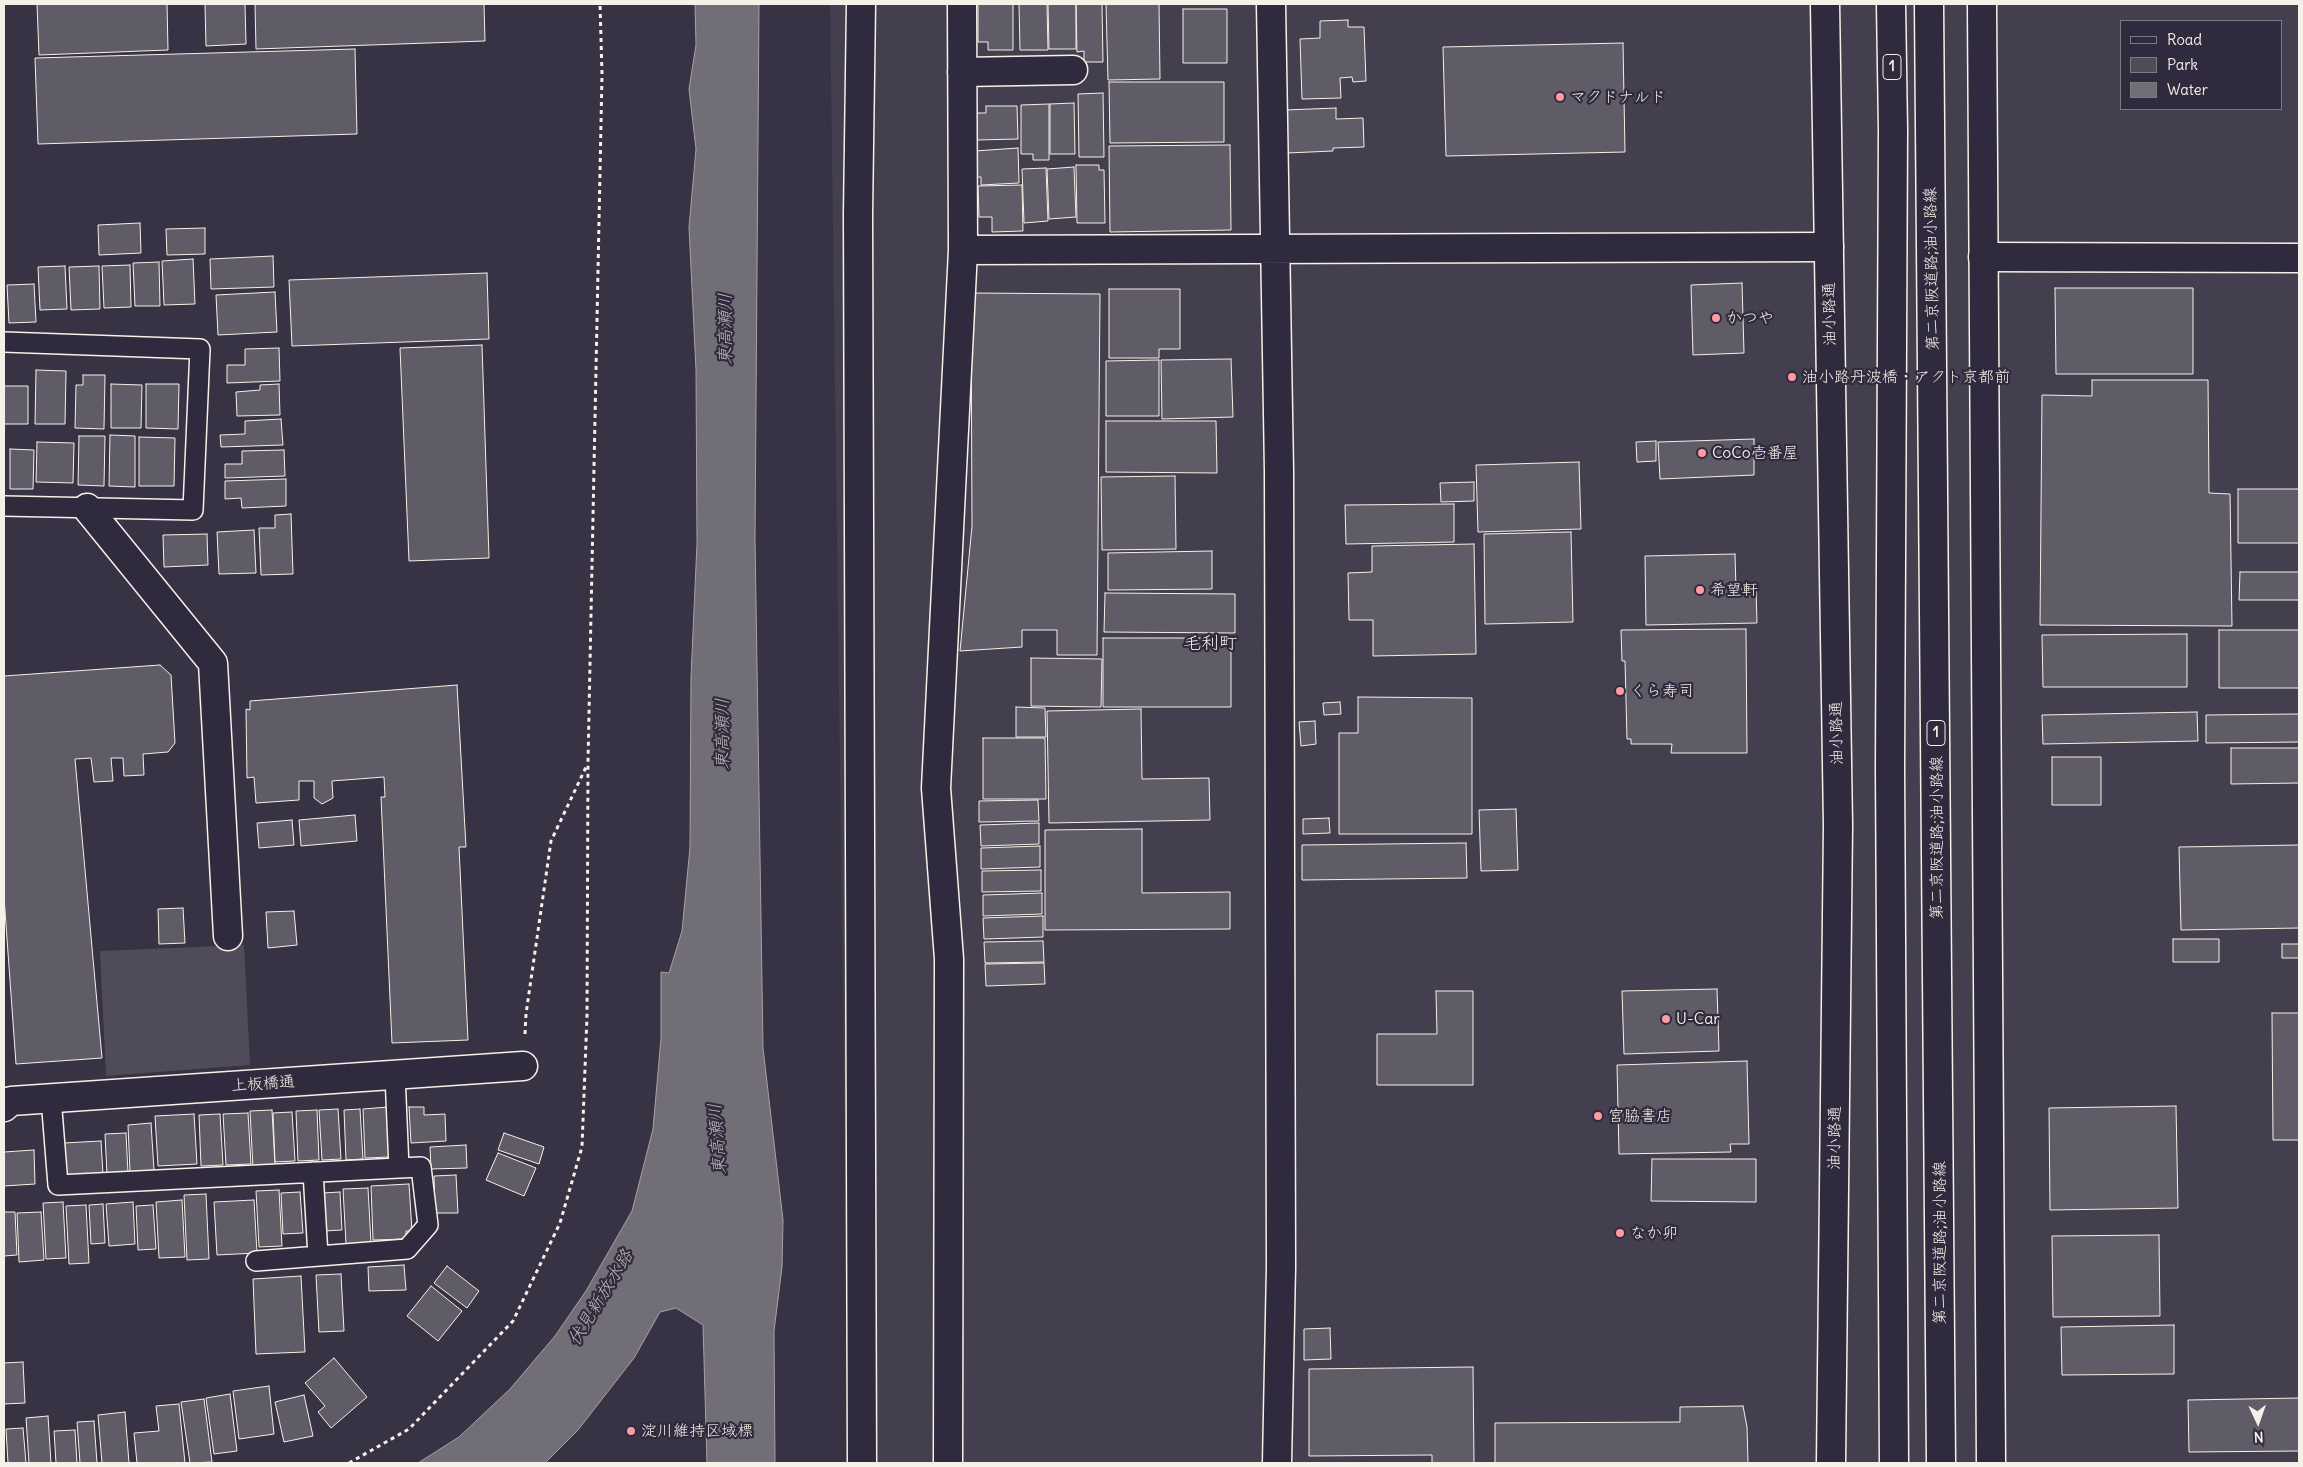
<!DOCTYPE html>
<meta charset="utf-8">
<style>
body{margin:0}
#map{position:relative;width:2303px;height:1467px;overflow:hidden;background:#373244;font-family:Delius,sans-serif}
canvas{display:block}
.frame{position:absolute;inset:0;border:5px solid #f4f1e8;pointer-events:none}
.legend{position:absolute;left:2120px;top:20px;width:162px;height:90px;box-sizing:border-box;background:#2f2a3d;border:1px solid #7e7a81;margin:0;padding:6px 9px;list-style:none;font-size:15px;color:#f4f1e8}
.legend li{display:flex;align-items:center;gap:10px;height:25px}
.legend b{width:25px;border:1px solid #7e7a81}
.north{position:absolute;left:2233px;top:1397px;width:50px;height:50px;-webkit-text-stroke:4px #2f2a3d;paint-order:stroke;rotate:177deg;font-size:14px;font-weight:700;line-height:20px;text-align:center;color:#f4f1e8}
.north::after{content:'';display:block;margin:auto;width:18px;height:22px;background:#f4f1e8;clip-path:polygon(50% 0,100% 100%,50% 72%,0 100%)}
</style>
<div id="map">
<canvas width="2303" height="1467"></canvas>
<div class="frame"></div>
<ul class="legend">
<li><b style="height:6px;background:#2f2a3d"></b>Road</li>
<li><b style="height:14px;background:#504b59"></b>Park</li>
<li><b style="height:14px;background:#726e77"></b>Water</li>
</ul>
<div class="north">N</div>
</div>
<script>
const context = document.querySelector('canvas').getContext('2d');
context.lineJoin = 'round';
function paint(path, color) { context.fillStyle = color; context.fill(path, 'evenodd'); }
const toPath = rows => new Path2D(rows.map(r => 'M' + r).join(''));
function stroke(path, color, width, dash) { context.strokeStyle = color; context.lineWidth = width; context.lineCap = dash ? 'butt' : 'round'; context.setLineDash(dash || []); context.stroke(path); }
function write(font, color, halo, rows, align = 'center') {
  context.font = font + ' Delius,"Klee One",sans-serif'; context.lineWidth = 4.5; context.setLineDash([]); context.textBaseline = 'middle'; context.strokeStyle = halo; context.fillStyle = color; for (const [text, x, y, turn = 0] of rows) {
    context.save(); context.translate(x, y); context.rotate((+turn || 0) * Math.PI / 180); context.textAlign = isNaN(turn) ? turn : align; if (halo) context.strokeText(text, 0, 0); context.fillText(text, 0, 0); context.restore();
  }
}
paint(toPath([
 [830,4,2299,4,2299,1463,849,1463],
 [2122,21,2282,21,2282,109,2122,109]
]), '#433f4e');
paint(toPath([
 [244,945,250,1065,106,1076,100,951]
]), '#504b59');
const water = toPath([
 [695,4,759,4,755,538,763,1048,783,1220,782,1267,774,1331,775,1463,707,1463,703,1325,676,1308,660,1312,634,1358,578,1430,545,1463,418,1463,459,1437,510,1389,555,1336,586,1291,632,1211,653,1129,661,1038,661,972,669,973,682,931,690,847,691,677,697,543,696,370,689,227,696,149,689,89,696,45,695,4]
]);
paint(water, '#726e77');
stroke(water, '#a6a2a4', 1);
const building = toPath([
 [37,4,167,4,168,50,39,55,37,4],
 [205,4,245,4,246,44,206,46,205,4],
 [255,4,484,4,485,41,256,49,255,4],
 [978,4,1013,4,1013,50,988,50,988,42,978,42,978,4],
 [1019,4,1047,4,1048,50,1020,50,1019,4],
 [1048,4,1076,4,1076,49,1049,49,1048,4],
 [1076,4,1102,4,1103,62,1084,62,1084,51,1077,52,1076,4],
 [1106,4,1159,4,1160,79,1108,80,1106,4],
 [1183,9,1227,9,1227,63,1183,63,1183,9],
 [1348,20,1348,27,1364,27,1366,81,1353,82,1352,77,1340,78,1341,98,1302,99,1300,39,1320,38,1320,21,1348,20],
 [1623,43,1625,152,1446,156,1443,47,1623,43],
 [355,49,357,134,38,144,35,58,355,49],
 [1109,82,1224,82,1224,142,1110,143,1109,82],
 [1103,93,1104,157,1079,157,1078,94,1103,93],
 [1074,103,1075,154,1050,154,1050,104,1074,103],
 [1049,104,1049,160,1033,160,1033,154,1021,154,1021,105,1049,104],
 [986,106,1017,106,1018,139,977,140,976,113,986,113,986,106],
 [1336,108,1336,119,1363,118,1364,147,1333,148,1333,151,1287,153,1285,110,1336,108],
 [1230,145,1231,230,1110,232,1109,146,1230,145],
 [1018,148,1019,183,981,185,981,177,977,177,975,151,1018,148],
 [1076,165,1099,165,1099,170,1104,170,1105,223,1077,223,1076,165],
 [1074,167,1076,217,1049,219,1047,169,1074,167],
 [1046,168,1048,221,1024,223,1022,169,1046,168],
 [1022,185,1023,231,992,232,992,217,979,217,978,186,1022,185],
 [140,223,141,253,99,255,98,225,140,223],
 [205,228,205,254,167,255,166,229,205,228],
 [273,256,274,287,211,289,210,259,273,256],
 [193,259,195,304,164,305,162,261,193,259],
 [159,262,160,306,135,306,133,263,159,262],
 [130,265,131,307,104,308,102,266,130,265],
 [65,266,67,309,40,310,38,267,65,266],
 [99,266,100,309,71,310,69,267,99,266],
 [487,273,489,339,292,346,289,280,487,273],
 [1742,283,1744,353,1693,355,1691,285,1742,283],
 [34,284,36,322,9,323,7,285,34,284],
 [2055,288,2193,288,2193,374,2056,374,2055,288],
 [1109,289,1180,289,1180,349,1159,349,1159,358,1109,358,1109,289],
 [275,292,277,332,218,335,216,295,275,292],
 [971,293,1100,294,1097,655,1057,655,1057,630,1022,630,1022,647,960,651,972,526,971,293],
 [482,345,489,558,409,561,400,348,482,345],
 [279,348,280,381,227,383,227,365,245,365,245,349,279,348],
 [1231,359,1233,417,1162,419,1161,360,1231,359],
 [1159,360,1159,416,1106,416,1106,361,1159,360],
 [36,370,66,371,65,424,35,424,36,370],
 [83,375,105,375,104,429,75,428,76,385,83,385,83,375],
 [2092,380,2208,380,2209,493,2230,494,2232,626,2040,625,2042,395,2092,396,2092,380],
 [111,384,142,385,141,428,111,428,111,384],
 [146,384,179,384,178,429,146,428,146,384],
 [279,384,280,415,237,416,236,392,260,390,260,385,279,384],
 [4,386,28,386,28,424,4,424,4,386],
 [281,419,283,445,221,447,220,435,245,434,245,421,281,419],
 [1106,421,1216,421,1217,473,1106,472,1106,421],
 [110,435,135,436,135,487,109,486,110,435],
 [79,436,105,436,104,486,78,485,79,436],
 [139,437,175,438,174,486,139,486,139,437],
 [1754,439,1754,475,1660,479,1658,442,1754,439],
 [1656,441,1656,461,1637,462,1636,442,1656,441],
 [37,442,74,443,73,483,36,482,37,442],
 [10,449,34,450,33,489,10,489,10,449],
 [284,450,285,476,225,478,225,464,242,464,242,451,284,450],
 [1579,462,1581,529,1478,532,1476,465,1579,462],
 [1175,476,1176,549,1102,550,1101,477,1175,476],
 [286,479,286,506,242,508,241,498,225,499,225,481,286,479],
 [1474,482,1474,501,1441,502,1440,483,1474,482],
 [2238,489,2299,489,2299,543,2238,543,2238,489],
 [1454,504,1454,542,1346,544,1345,505,1454,504],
 [291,514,293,574,261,575,259,528,275,528,275,515,291,514],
 [254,530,256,573,219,574,217,532,254,530],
 [1571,532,1573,622,1485,624,1484,534,1571,532],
 [207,534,208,565,164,567,163,535,207,534],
 [1474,544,1476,654,1373,656,1373,620,1349,620,1348,573,1372,572,1372,546,1474,544],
 [1212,551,1212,589,1108,590,1108,553,1212,551],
 [1735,554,1736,589,1756,589,1757,623,1646,625,1645,556,1735,554],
 [2240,572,2299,572,2299,600,2239,600,2240,572],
 [1105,593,1235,594,1235,633,1104,632,1105,593],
 [1746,629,1747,753,1671,753,1672,744,1631,744,1631,739,1627,739,1625,661,1622,661,1621,630,1746,629],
 [2219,630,2299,630,2299,688,2219,688,2219,630],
 [2187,634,2187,687,2043,687,2042,635,2187,634],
 [1103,638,1231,638,1231,707,1103,707,1103,638],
 [1031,658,1102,659,1101,707,1031,706,1031,658],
 [160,665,171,675,175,743,168,752,143,754,144,775,124,776,123,758,111,758,113,781,94,782,91,758,75,759,102,1058,16,1064,4,897,4,676,160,665],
 [457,685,466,847,459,847,468,1040,392,1043,381,797,385,797,384,777,332,781,333,798,322,804,314,798,314,781,299,781,299,800,256,803,254,777,247,778,246,709,250,710,250,701,457,685],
 [1358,697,1472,698,1472,834,1339,834,1339,733,1358,733,1358,697],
 [1340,702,1341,714,1324,715,1323,703,1340,702],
 [1016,707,1045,708,1046,737,1016,737,1016,707],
 [1141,709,1142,779,1209,778,1210,820,1049,823,1047,711,1141,709],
 [2197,712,2198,741,2043,744,2042,715,2197,712],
 [2299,714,2299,742,2206,743,2206,715,2299,714],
 [1315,721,1316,744,1301,746,1299,722,1315,721],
 [983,738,1045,738,1046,799,983,799,983,738],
 [2231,748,2299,748,2299,783,2231,784,2231,748],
 [2052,757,2101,757,2101,805,2052,805,2052,757],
 [1038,800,1039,821,979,822,979,801,1038,800],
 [1516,809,1518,870,1481,871,1479,810,1516,809],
 [355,815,357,841,301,846,299,820,355,815],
 [1329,818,1330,833,1303,834,1303,819,1329,818],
 [292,820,294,845,259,848,257,823,292,820],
 [1039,823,1039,844,981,846,980,825,1039,823],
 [1142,829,1142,893,1230,892,1230,929,1045,930,1045,830,1142,829],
 [1466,843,1467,878,1302,880,1302,845,1466,843],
 [2299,845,2299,928,2181,930,2179,847,2299,845],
 [1040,846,1040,867,981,869,981,848,1040,846],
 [1041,870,1041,891,982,892,982,871,1041,870],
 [1042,893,1042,914,983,916,983,895,1042,893],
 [183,908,185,943,159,944,158,909,183,908],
 [294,911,297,945,268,948,266,912,294,911],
 [1043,916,1043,937,984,939,983,918,1043,916],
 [2173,939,2219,939,2219,962,2173,962,2173,939],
 [1043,941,1044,962,985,963,984,942,1043,941],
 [2282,944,2299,944,2299,958,2282,958,2282,944],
 [1044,963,1045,984,986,986,985,964,1044,963],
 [1717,989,1719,1051,1624,1054,1622,991,1717,989],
 [1436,991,1473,991,1473,1085,1377,1085,1377,1034,1437,1034,1436,991],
 [2272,1013,2299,1013,2299,1140,2273,1140,2272,1013],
 [1747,1061,1749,1144,1730,1144,1731,1152,1619,1154,1617,1065,1747,1061],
 [2176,1106,2178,1208,2050,1210,2049,1108,2176,1106],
 [388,1107,390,1157,365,1158,363,1109,388,1107],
 [409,1107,424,1107,424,1115,445,1114,446,1141,411,1143,409,1107],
 [338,1109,341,1159,322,1160,319,1110,338,1109],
 [360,1109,363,1159,346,1160,344,1110,360,1109],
 [272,1110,275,1166,253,1168,250,1111,272,1110],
 [317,1110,319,1160,298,1161,296,1111,317,1110],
 [292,1112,295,1161,275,1162,273,1113,292,1112],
 [248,1113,251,1164,226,1165,223,1114,248,1113],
 [194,1114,197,1164,158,1166,155,1116,194,1114],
 [220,1114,223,1165,201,1166,199,1115,220,1114],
 [151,1123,154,1170,130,1172,128,1125,151,1123],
 [126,1133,128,1173,107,1175,105,1134,126,1133],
 [504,1133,544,1147,539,1164,498,1150,504,1133],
 [101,1141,103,1174,66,1176,64,1143,101,1141],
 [466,1145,467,1168,431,1169,430,1147,466,1145],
 [34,1150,35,1184,4,1186,4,1152,34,1150],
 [498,1153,536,1168,524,1196,486,1180,498,1153],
 [1652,1159,1756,1159,1756,1202,1651,1201,1652,1159],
 [456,1175,458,1213,435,1213,434,1176,456,1175],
 [409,1184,412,1231,406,1231,406,1239,373,1240,371,1186,409,1184],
 [368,1188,371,1243,346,1244,343,1189,368,1188],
 [279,1190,282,1246,259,1247,256,1191,279,1190],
 [300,1192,303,1233,283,1234,281,1193,300,1192],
 [340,1192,342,1230,324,1231,322,1193,340,1192],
 [206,1194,209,1259,187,1260,184,1195,206,1194],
 [182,1200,185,1257,159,1258,156,1202,182,1200],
 [254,1200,257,1253,217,1255,214,1202,254,1200],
 [63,1202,66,1258,46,1259,43,1203,63,1202],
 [133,1202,135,1244,109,1246,106,1204,133,1202],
 [103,1204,105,1243,91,1244,89,1205,103,1204],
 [86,1205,89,1263,69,1264,66,1206,86,1205],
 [153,1205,156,1249,138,1250,136,1206,153,1205],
 [4,1212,15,1212,17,1255,4,1256,4,1212],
 [41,1212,44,1260,19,1262,17,1213,41,1212],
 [2159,1235,2160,1316,2053,1317,2052,1236,2159,1235],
 [404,1265,406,1290,369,1291,368,1267,404,1265],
 [447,1266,479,1291,467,1308,434,1283,447,1266],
 [341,1274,344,1331,319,1332,316,1275,341,1274],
 [301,1276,305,1352,256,1354,253,1279,301,1276],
 [431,1286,462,1311,438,1341,407,1316,431,1286],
 [2174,1325,2174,1374,2062,1375,2061,1327,2174,1325],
 [1330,1328,1331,1359,1304,1360,1304,1329,1330,1328],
 [334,1358,367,1397,331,1428,318,1412,325,1406,305,1383,334,1358],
 [23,1362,25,1403,4,1404,4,1363,23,1362],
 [1473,1367,1474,1463,1432,1463,1432,1455,1309,1456,1309,1369,1473,1367],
 [269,1386,274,1434,239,1439,233,1391,269,1386],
 [230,1394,237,1451,214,1454,206,1398,230,1394],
 [304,1395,313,1436,284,1442,275,1402,304,1395],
 [2299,1398,2299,1451,2189,1452,2188,1400,2299,1398],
 [204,1399,212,1462,190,1463,181,1402,204,1399],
 [179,1404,185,1463,137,1463,134,1433,159,1431,156,1406,179,1404],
 [1743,1406,1747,1427,1748,1463,1495,1463,1495,1423,1680,1422,1680,1407,1743,1406],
 [125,1412,129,1463,102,1463,98,1415,125,1412],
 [48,1416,51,1463,29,1463,26,1418,48,1416],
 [94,1421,97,1463,80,1463,77,1422,94,1421],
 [23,1428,26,1463,8,1463,6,1429,23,1428],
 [75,1430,77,1463,56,1463,54,1431,75,1430]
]);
paint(building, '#5f5c67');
stroke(building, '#f4f1e8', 1);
const lane = toPath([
 [4,342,200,349,193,510,4,506],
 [51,1098,58,1185,399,1168,395,1075],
 [313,1172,318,1256],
 [256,1261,407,1249,428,1225,421,1167,399,1168]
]);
const street = toPath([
 [861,4,858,214,862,1463],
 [1271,4,1279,471,1281,1267,1277,1463],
 [962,72,1073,70],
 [963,250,1829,247],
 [1983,257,2299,258],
 [87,508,213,663,228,936],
 [4,1107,11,1101,523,1066],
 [948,1463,949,959,936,788,963,250,962,4]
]);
const secondary = toPath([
 [1825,4,1838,825,1831,1463],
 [1982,4,1991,1463]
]);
const highway = toPath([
 [1891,4,1893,130,1890,767,1894,1463],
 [1929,4,1941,1463]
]);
stroke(lane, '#f4f1e8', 22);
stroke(street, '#f4f1e8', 31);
stroke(secondary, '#f4f1e8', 31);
stroke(highway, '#f4f1e8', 31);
stroke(toPath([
 [525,1034,526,1014,551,841,587,765],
 [349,1463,409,1429,513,1321,560,1223,582,1147,587,1016,588,762,602,74,600,4]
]), '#f4f1e8', 3, [4, 4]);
stroke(lane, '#2f2a3d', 19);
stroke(street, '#2f2a3d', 28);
stroke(secondary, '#2f2a3d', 28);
stroke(highway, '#2f2a3d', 28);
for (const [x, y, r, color] of [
 [1560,97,5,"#ff9aa2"],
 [1716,318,5,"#ff9aa2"],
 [1792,377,5,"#ff9aa2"],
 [1702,453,5,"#ff9aa2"],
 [1700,590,5,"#ff9aa2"],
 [1620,691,5,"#ff9aa2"],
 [1666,1019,5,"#ff9aa2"],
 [1598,1116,5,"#ff9aa2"],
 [1620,1233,5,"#ff9aa2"],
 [631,1431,5,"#ff9aa2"]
]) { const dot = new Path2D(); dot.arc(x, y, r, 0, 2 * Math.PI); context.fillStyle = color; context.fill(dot); stroke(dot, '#2f2a3d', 2); }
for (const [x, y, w] of [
 [1892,67,18],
 [1936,733,18]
]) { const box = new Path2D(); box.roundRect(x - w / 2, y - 12.5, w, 25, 4); context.fillStyle = '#2f2a3d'; context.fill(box); stroke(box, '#f4f1e8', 1); }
write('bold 15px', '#f4f1e8', null, [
 ["1",1892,67],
 ["1",1936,733]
]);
write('16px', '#f4f1e8', '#2f2a3d', [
 ["マクドナルド",1570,97],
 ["かつや",1726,318],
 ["油小路丹波橋・アクト京都前",1802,377],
 ["CoCo壱番屋",1712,453],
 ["希望軒",1710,590],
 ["くら寿司",1630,691],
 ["U-Car",1676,1019],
 ["宮脇書店",1608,1116],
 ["なか卯",1630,1233],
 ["淀川維持区域標",641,1431]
], 'left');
write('16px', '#f4f1e8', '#2f2a3d', [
 ["第二京阪道路;油小路線",1932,269,-91],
 ["油小路通",1830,314,-91],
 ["油小路通",1837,733,-91],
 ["第二京阪道路;油小路線",1937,838,-90],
 ["上板橋通",263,1084,-4],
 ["油小路通",1835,1138,-89],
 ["第二京阪道路;油小路線",1940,1243,-90]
]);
write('italic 18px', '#bab6b5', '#2f2a3d', [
 ["東高瀬川",726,329,-90],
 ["東高瀬川",723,734,-90],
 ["東高瀬川",718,1139,-94],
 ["伏見新放水路",601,1298,-59]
]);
write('18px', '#f4f1e8', '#2f2a3d', [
 ["毛利町",1210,644]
]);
</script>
